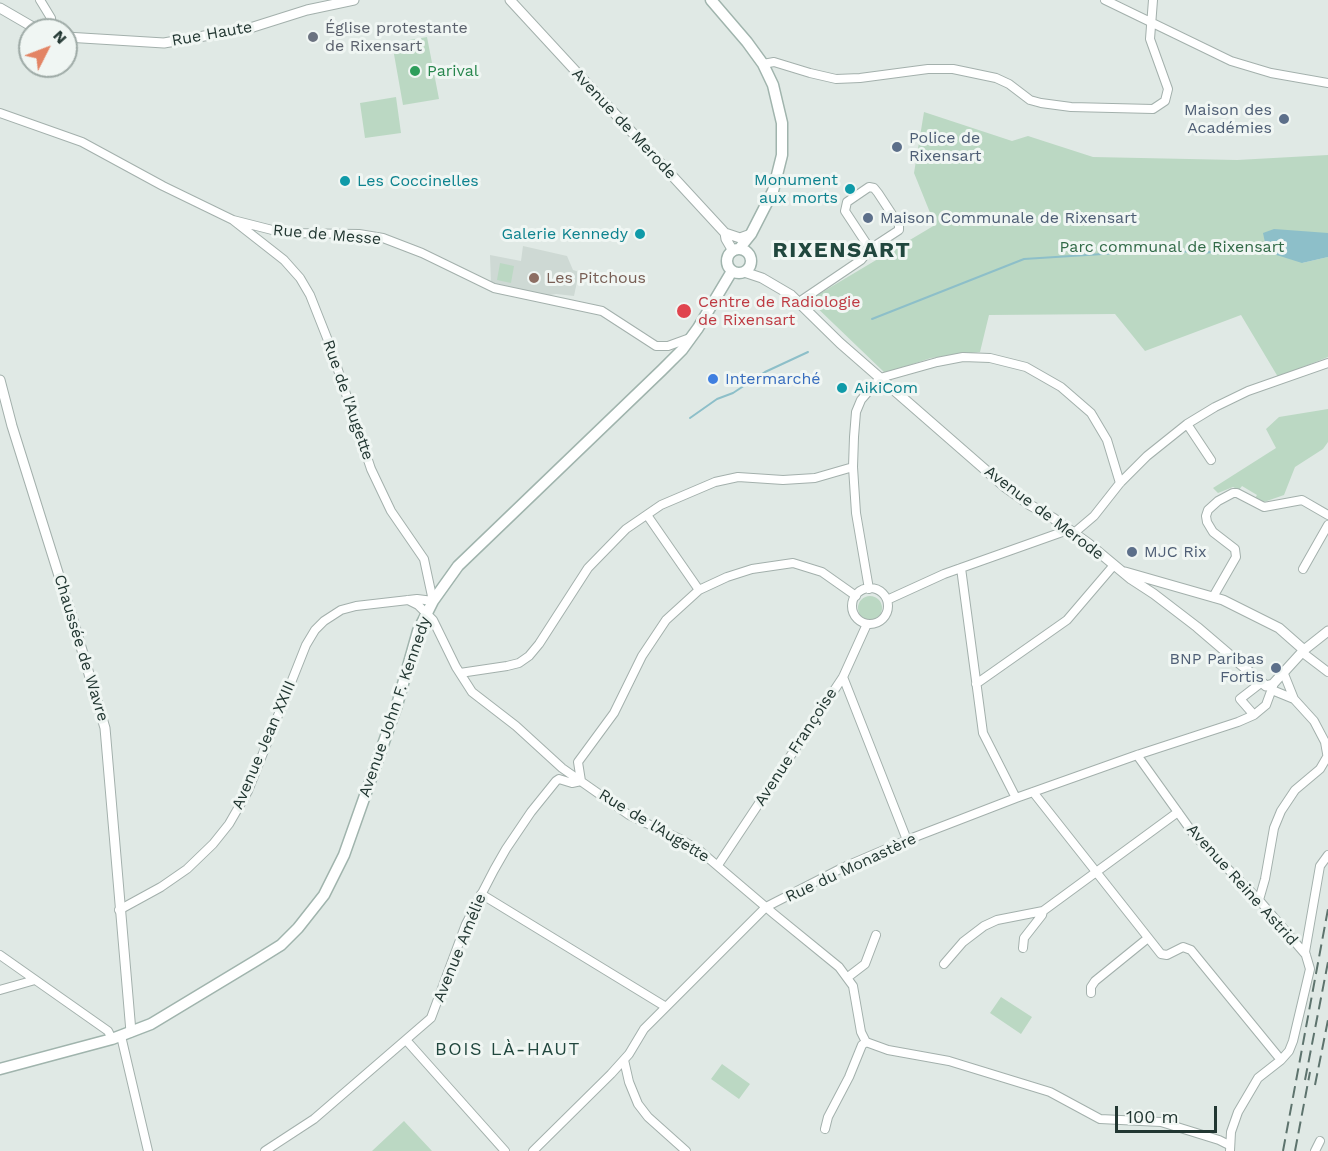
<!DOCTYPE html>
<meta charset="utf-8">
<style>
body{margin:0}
#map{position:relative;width:1328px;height:1151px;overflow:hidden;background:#e0e9e5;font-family:"Work Sans",sans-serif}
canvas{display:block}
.north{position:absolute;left:18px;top:18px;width:60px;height:60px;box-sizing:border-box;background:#f0f6f3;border:2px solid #9eaaa6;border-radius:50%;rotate:48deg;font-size:16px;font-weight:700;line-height:24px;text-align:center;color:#223732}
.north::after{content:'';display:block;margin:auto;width:21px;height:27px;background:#e38464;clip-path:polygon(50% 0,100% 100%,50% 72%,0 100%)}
.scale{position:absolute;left:1115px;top:1106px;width:102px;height:27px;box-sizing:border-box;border:3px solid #223732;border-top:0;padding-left:8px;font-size:18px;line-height:21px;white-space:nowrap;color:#223732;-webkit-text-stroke:4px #f0f6f3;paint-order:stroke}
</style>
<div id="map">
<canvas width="1328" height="1151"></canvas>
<div class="north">N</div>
<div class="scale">100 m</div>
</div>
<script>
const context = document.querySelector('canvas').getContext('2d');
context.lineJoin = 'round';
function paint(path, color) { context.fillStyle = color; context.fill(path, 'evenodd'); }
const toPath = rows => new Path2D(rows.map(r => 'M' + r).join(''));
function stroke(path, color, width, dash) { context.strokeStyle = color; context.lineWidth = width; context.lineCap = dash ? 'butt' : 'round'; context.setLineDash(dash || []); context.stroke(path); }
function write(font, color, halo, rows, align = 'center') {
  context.font = font + ' "Work Sans",sans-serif'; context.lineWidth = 6; context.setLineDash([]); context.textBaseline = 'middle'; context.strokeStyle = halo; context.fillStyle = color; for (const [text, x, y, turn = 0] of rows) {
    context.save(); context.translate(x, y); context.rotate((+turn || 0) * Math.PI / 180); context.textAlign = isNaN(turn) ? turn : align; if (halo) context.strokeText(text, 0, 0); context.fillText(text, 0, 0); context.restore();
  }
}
paint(toPath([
 [523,246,567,256,573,270,579,272,574,296,556,294,545,296,491,284,490,255,521,261]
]), '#ced9d4');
paint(toPath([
 [427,37,439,99,403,105,392,43],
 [396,97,401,133,365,138,360,103],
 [924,112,1012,141,1028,136,1093,157,1237,160,1328,155,1328,233,1317,233,1302,263,1328,257,1328,357,1278,377,1241,315,1145,351,1115,314,989,315,980,352,931,358,885,373,809,300,935,225,914,173],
 [500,263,514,266,511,283,497,280],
 [1328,409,1328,442,1323,449,1295,467,1284,495,1261,503,1254,500,1257,495,1242,486,1239,490,1233,487,1218,493,1213,488,1276,448,1266,429,1279,417],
 '858 608a12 12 0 1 1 24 0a12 12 0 1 1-24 0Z',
 [1001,997,1032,1017,1021,1034,990,1013],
 [722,1064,750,1084,739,1099,711,1079],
 [404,1121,432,1151,372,1151]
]), '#bbd8c3');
paint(toPath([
 [1274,229,1328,233,1328,257,1302,263,1267,252,1263,233]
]), '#8dbfc9');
stroke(toPath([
 [872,319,1024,259,1166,250,1203,253,1266,245],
 [690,418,717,399,733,393,765,372,808,352]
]), '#8dbfc9', 2);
const minor = toPath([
 [40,0,51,18,51,30],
 [1105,0,1231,61,1271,73,1328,83],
 [763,64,774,62,810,73,836,79,860,78,928,69,953,69,996,78,1009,84,1030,100,1041,103,1071,107,1153,109,1165,101,1168,89,1150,39,1153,0],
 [0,113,82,142,163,186,233,220,284,233,359,234,383,238,422,253,494,288,602,311,656,346,668,346,690,338],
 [799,302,861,260,870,249,899,230,899,225,878,193,874,188,869,187,847,202,845,211,870,249],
 [1187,424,1211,460],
 [647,515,699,590],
 [1074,533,1094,516,1120,483,1147,456,1187,424,1215,407,1248,391,1328,363],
 [961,568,983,733,1016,798],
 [1303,569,1328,525],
 '852 606a18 18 0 1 1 36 0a18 18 0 1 1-36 0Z',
 [869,589,856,513,853,467,854,437,856,412,861,400,880,378,937,362,963,357,990,358,1026,367,1061,387,1091,413,1107,440,1120,483],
 [1213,597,1236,557,1235,549,1213,532,1207,522,1206,516,1208,510,1218,501,1233,493,1237,493,1264,507,1302,500,1328,515],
 [408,600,418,605,433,620,456,667,472,692,516,726,562,768,629,815,680,839,700,851,774,914,839,967,853,986,861,1032,866,1042,888,1050,949,1061,1050,1092,1100,1119,1161,1122,1219,1140,1229,1145],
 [887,600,944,574,1068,530],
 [1303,653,1328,672],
 [460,673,507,666,519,663,529,656,539,644,588,568,626,529,661,505,715,482,738,477,783,480,815,478,853,467],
 [1284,674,1294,699],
 [843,677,907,840],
 [1262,682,1240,699,1254,715,1266,705,1273,686],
 [976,684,1067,620,1114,565],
 [1272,690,1294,699,1314,721,1325,742,1328,759],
 [1137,755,1195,836,1259,900,1306,955],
 [581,781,578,762,614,713,642,656,666,620,699,590,727,577,752,569,793,563,822,572,856,596],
 [1033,792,1161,954,1167,955,1183,947,1191,950,1281,1060],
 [718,865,843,677,867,624],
 [481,894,666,1007],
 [1259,900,1265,879,1274,828,1281,811,1295,790,1320,769,1327,757],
 [119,910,161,887,187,869,213,844,229,824,248,791,306,645,315,630,324,621,341,610,356,606,417,599,433,601,424,559,391,511,371,469,329,343,310,295,300,278,284,260,233,220],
 [1023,948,1024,938,1042,915,1043,911],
 [0,955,108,1031,112,1039],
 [944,964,963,942,984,926,997,920,1043,911,1178,812],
 [848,977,865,964,876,935],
 [0,990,35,980],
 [1091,993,1091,987,1095,981,1148,938],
 [121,1036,148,1151],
 [406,1040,505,1151],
 [624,1060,629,1082,638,1104,648,1117,686,1151],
 [825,1129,828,1117,849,1077,862,1045,866,1042],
 [265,1151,314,1119,431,1018,466,924,494,870,506,849,531,812,556,781,559,779,572,783,581,781],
 [533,1151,611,1074,629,1054,644,1029,766,907,844,867,907,840,1016,798,1137,755,1238,722,1254,715],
 [1230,1151,1231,1132,1238,1112,1258,1078,1281,1060,1289,1051,1293,1041,1310,969,1305,952,1320,866,1328,855],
 [1315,1151,1320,1141]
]);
const tertiary = toPath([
 [510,0,725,233,726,239,733,251],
 [0,8,38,30],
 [66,37,164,43,250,28,307,10,354,0],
 [725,233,740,238,751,234],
 [744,272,762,278,791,295,840,343,1005,487,1030,505,1053,518,1089,544,1131,579,1154,594,1197,627,1266,686,1273,684,1304,650,1328,631],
 [0,380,12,426,76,630,105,728,131,1032],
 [1125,572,1223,600,1279,628,1304,650]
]);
const secondary = toPath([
 [711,0,747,42,763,64,773,85,782,123,782,155,773,191,751,234,739,249],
 '727 261a12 12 0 1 1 24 0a12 12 0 1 1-24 0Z',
 [0,1069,112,1039,151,1024,257,960,281,945,298,928,324,895,344,855,397,705,418,631,433,601,458,566,662,370,682,350,698,328,732,271]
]);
stroke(minor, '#a3b0ac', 10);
stroke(tertiary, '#a3b0ac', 11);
stroke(secondary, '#a0b4ad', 13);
stroke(minor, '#fff', 8);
stroke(tertiary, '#fff', 9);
stroke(secondary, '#fff', 10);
stroke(toPath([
 [1305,1080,1328,962],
 [1315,1085,1328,1020],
 [1283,1151,1328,909],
 [1295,1151,1310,1072]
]), '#5d736d', 2, [12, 6]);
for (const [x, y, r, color] of [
 [313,37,6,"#6b7280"],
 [415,71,6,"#2e9e5b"],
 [1284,119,6,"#5c6f8a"],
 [897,147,6,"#5c6f8a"],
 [345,181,6,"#0f9aa8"],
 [850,189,6,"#0f9aa8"],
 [868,218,6,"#5c6f8a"],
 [640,234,6,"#0f9aa8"],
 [534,278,6,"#8d6e63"],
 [684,311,8,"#e0444e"],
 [713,379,6,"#3f7fe0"],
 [842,388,6,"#0f9aa8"],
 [1132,552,6,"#5c6f8a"],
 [1276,668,6,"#5c6f8a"]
]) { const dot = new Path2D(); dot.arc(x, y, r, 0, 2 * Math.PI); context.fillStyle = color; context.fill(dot); stroke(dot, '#f0f6f3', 2); }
write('16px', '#5b616d', '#f0f6f3', [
 ["Église protestante",325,28],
 ["de Rixensart",325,46]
], 'left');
write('16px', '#223732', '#f0f6f3', [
 ["Rue Haute",212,34,-10],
 ["Avenue de Merode",624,124,47],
 ["Rue de Messe",327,235,5],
 ["Rue de l'Augette",348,400,71],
 ["Avenue de Merode",1044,513,37],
 ["Chaussée de Wavre",81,648,73],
 ["Avenue John F. Kennedy",395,707,-71],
 ["Avenue Jean XXIII",264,745,-67],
 ["Avenue Françoise",796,747,-57],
 ["Rue de l'Augette",654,826,31],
 ["Rue du Monastère",851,868,-25],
 ["Avenue Reine Astrid",1242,885,48],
 ["Avenue Amélie",460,948,-68]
]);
write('16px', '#27864d', '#f0f6f3', [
 ["Parival",427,71]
], 'left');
write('16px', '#4e5e75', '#f0f6f3', [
 ["Maison des",1272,110,"right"],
 ["Académies",1272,128,"right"],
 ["Police de",909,138],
 ["Rixensart",909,156],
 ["Maison Communale de Rixensart",880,218],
 ["MJC Rix",1144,552],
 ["BNP Paribas",1264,659,"right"],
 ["Fortis",1264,677,"right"]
], 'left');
write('16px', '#0d838f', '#f0f6f3', [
 ["Monument",838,180],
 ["aux morts",838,198],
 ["Les Coccinelles",357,181,"left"],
 ["Galerie Kennedy",628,234],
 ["AikiCom",854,388,"left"]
], 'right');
write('16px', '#316a47', '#f0f6f3', [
 ["Parc communal de Rixensart",1172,247]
]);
write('16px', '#785e54', '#f0f6f3', [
 ["Les Pitchous",546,278]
], 'left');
write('16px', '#be3a42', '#f0f6f3', [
 ["Centre de Radiologie",698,302],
 ["de Rixensart",698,320]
], 'left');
write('16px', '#366cbe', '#f0f6f3', [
 ["Intermarché",725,379]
], 'left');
context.letterSpacing = '1.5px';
write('18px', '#21473e', '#f0f6f3', [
 ["BOIS LÀ-HAUT",508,1050]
]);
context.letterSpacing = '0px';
context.letterSpacing = '1.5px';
write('bold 22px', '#21473e', '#f0f6f3', [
 ["RIXENSART",842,251]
]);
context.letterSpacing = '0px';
</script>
